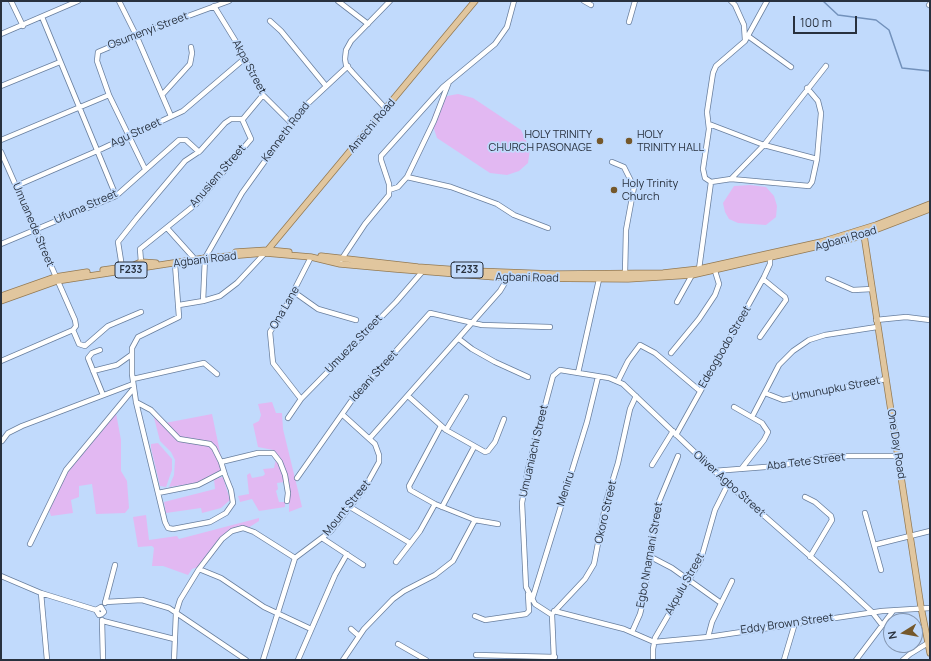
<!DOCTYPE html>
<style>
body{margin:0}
#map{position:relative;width:931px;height:661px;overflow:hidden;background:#c1dafc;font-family:Manrope,sans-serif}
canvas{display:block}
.frame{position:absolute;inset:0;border:2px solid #28313e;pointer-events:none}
.north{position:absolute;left:883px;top:613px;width:40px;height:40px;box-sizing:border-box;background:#c1dafc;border:1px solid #8496b0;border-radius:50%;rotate:259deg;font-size:11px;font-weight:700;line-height:16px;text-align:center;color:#28313e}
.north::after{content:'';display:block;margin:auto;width:14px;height:18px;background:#75582b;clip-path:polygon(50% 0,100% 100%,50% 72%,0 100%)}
.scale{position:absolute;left:793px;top:16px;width:64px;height:18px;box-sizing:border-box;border:2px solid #28313e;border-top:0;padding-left:5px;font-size:12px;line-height:14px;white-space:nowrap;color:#28313e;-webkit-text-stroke:3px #c1dafc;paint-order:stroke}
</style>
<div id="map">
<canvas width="931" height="661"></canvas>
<div class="frame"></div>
<div class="north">N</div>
<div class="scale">100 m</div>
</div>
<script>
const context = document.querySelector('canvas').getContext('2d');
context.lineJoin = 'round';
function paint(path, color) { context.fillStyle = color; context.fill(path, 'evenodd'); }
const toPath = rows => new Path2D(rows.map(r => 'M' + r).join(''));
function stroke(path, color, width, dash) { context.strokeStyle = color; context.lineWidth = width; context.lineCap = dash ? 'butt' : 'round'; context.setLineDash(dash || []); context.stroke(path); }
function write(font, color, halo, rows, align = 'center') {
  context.font = font + ' Manrope,sans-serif'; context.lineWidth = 3.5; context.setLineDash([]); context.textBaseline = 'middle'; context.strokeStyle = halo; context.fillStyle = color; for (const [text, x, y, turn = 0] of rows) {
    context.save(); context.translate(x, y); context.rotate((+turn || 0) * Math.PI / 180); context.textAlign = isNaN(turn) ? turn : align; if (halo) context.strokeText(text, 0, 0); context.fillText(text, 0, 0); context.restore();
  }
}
paint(toPath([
 [458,94,473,98,521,130,530,149,528,163,519,171,507,175,490,173,437,138,432,123,433,115,438,104,447,96],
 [750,185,766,187,774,196,777,206,776,217,766,225,738,223,729,219,725,212,723,203,734,186],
 [272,402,276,413,282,413,283,429,302,507,289,512,289,488,286,473,279,456,273,450,258,447,253,424,259,421,261,415,258,404],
 [116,413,121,440,121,471,127,481,129,508,125,513,96,514,92,484,79,486,79,497,71,500,73,513,51,516,49,510,68,469],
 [153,414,180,441,210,446,219,461,221,471,197,483,169,487,174,475,175,460,171,452,160,441],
 [212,414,221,457,211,444,183,439,177,435,165,423],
 [158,443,172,459,172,470,166,487,160,486,151,448,151,444],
 [276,459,281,469,284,482,277,483,278,489,276,491,279,502,285,502,285,507,259,511,252,499,240,502,238,496,249,494,247,475,250,473,252,478,263,476,265,474,263,469,274,468],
 [223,477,230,500,221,508,202,513,201,508,166,513,164,502,215,489,214,479],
 [146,515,149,540,177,536,179,539,259,518,259,521,248,528,236,528,219,540,198,567,192,569,188,575,163,566,152,566,154,548,152,546,138,547,133,517]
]), '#e2b8f2');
stroke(toPath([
 [823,1,838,15,876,20,889,30,902,68,930,71]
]), '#7291bb', 1.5);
const minor = toPath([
 [11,1,23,26],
 [119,1,136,35,171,116],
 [338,1,368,24],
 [584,1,591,5],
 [731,1,735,5,744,25,745,40],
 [767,1,745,41,716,66,713,73,707,112,709,129,703,169,705,178,711,182,731,179,809,186,812,182,817,159,821,113,818,101,807,88],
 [929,5,930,4],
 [214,6,238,45,263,95,291,123],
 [42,17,116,196],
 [270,21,281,31,326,86],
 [629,22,635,1],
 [1,34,78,1],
 [748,36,791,67],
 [1,86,60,62],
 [162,95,190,64,192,53,191,47],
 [386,109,353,73,346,65,345,59,346,50,351,41,390,1],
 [709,124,764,145,817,159],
 [1,140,109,95],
 [1,152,75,320,76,326,73,330,1,361],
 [612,162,624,167,634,187,626,230,625,274],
 [145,169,109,95,97,61,98,52,150,30,229,1],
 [407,177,451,187,497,204,514,215,548,228],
 [731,179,764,145,826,66],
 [16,186,97,151,183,111,244,59],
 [389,190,398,187,407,177,434,121,449,82],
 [167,228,193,257],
 [1,244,116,196,179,140,186,140,199,152],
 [341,260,365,224,389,195,389,184,381,160,381,156,443,87,495,44,507,27,514,1],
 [141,262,140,249,196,204,251,139,242,119],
 [122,267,118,242,137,218,185,161,200,151,225,123,231,119,243,119,263,95],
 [699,269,711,182],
 [828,279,853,290,872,289],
 [294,292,318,309,356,320],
 [203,301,220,296,237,283,265,253],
 [677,302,692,275],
 [179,305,203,301,205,258,242,193,303,108,348,66],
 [876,320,906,317,930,320],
 [73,330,79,344,85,346,108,326,141,312],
 [760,337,786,300,785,297,763,279],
 [459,339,472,349,495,362,528,377],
 [100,350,92,353,88,358,103,395],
 [671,353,699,319,715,295,719,284,715,271],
 [93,371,117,365,131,355],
 [578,373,600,275],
 [133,379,204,363,217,374],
 [618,381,628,361,640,345,655,353,700,391],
 [765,393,783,400,886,379],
 [408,396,446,430,485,452,488,451,495,442,504,419],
 [301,399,273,363,270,332,286,306,311,257],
 [136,402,151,410,179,439,210,444,214,448,221,462,225,475,231,490,233,503,226,513,210,522,173,529,168,528,165,522,136,402,132,374,132,348,138,337,179,317,175,264],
 [734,407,762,423,768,432,764,440,742,468],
 [752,417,779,365,793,351,809,340,825,335,877,327],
 [288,418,301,399,396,302,422,272],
 [441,426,409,486,410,490,435,504,475,520,498,524],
 [446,430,466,397],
 [676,435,764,277,770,264,770,258],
 [370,438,500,291,509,276],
 [2,441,8,433,22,426,133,384],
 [221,462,258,453,273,453,280,462,285,475,288,493,287,501],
 [652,465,673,431],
 [714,471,778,466,834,456,898,456],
 [297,478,352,400,430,313,482,325,550,327],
 [158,493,198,485,223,472],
 [805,497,815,502,831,516,832,520,810,557],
 [350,507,410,543],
 [442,507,474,447],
 [865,513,874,545],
 [322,538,363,565],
 [30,544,66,470,134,388],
 [651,557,672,568,721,603],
 [396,562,420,531,435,504],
 [199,569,222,539,232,531,243,528,254,532,295,558],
 [881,570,874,545,930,531],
 [1,576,41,593,96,610,99,615,102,614,104,612,101,607,96,610],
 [41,593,47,660],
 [532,600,587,422,598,377],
 [105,602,142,600,169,608,246,660],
 [105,603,115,565],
 [554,611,624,629,654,642,708,637,882,611,930,608],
 [554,612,585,579,594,564,606,502,618,463,630,409,636,396],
 [552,615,535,604,526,587,522,503,528,469,553,376,560,370,609,378,623,384,728,484,843,585,872,612,882,625],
 [552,615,554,660],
 [475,616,485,620,526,614,529,611,528,594],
 [102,620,103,660],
 [103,621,174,639],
 [351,629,359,636],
 [632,632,640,614,643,602,658,504,678,456],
 [708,637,712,622,732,581],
 [398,644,426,660],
 [476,655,555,657],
 [174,660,176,613,180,600,199,569,221,578,264,607,311,629],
 [263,660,295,558,331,531,364,489,379,462,379,455,375,444,343,415],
 [298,660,335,575,347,554],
 [343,660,364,629,393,599,404,591,435,575,453,561,475,520],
 [653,660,653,649,655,638,701,559,715,510,728,484],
 [784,660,795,623],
 [856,660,893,611],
 [903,660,910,654,928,643]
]);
const major = toPath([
 [864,235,921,607,930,653],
 [236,252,268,250,289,252],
 [266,252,475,1],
 [321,256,418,267,474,271,554,274,663,273,699,269,821,242,876,225,930,204],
 [103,270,132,266,141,262,156,263],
 [1,296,55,277,87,272],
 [1,301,57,281,205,258,265,253,311,257,340,264,395,269,507,278,628,279,692,275,854,238,930,209]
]);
stroke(minor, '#697f9e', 6);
stroke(major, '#937952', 7);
stroke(minor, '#fff', 4.5);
stroke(major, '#e1c69e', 5.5);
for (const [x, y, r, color] of [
 [600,141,4,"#75582b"],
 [629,141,4,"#75582b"],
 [614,190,4,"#75582b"]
]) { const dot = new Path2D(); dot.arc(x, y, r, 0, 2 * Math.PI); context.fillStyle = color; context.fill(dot); stroke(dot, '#c1dafc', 1.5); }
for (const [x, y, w] of [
 [131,270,32],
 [467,270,32]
]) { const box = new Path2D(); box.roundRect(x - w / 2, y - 8, w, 16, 3); context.fillStyle = '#c1dafc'; context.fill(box); stroke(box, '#28313e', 1); }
write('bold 10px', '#28313e', null, [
 ["F233",131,270],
 ["F233",467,270]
]);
write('11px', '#28313e', '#c1dafc', [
 ["Osumenyi Street",148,31,-21],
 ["Akpa Street",249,67,62],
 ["Amechi Road",372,126,-50],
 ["Kenneth Road",286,132,-53],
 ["Agu Street",136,133,-25],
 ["Anusiem Street",218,176,-49],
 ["Ufuma Street",86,207,-24],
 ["Umuanede Street",33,225,67],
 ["Agbani Road",846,239,-16],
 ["Agbani Road",205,260,-7],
 ["Agbani Road",527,278,1],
 ["Ona Lane",285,308,-60],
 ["Umueze Street",354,344,-46],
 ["Edeogbodo Street",725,347,-60],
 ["Ideani Street",374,376,-48],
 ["Umunupku Street",836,389,-11],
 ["One Day Road",896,444,81],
 ["Umuaniachi Street",534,451,-77],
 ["Aba Tete Street",806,462,-7],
 ["Oliver Agbo Street",729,484,42],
 ["Meniru",566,489,-73],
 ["Mount Street",347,508,-51],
 ["Okoro Street",606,512,-77],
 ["Egbo Nnamani Street",650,555,-80],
 ["Akpulu Street",685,584,-61],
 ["Eddy Brown Street",787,624,-8]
]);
write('11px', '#28313e', '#c1dafc', [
 ["HOLY TRINITY",592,135,"right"],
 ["CHURCH PASONAGE",592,148,"right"],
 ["HOLY",637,135],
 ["TRINITY HALL",637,148],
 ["Holy Trinity",622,184],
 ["Church",622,197]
], 'left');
</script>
